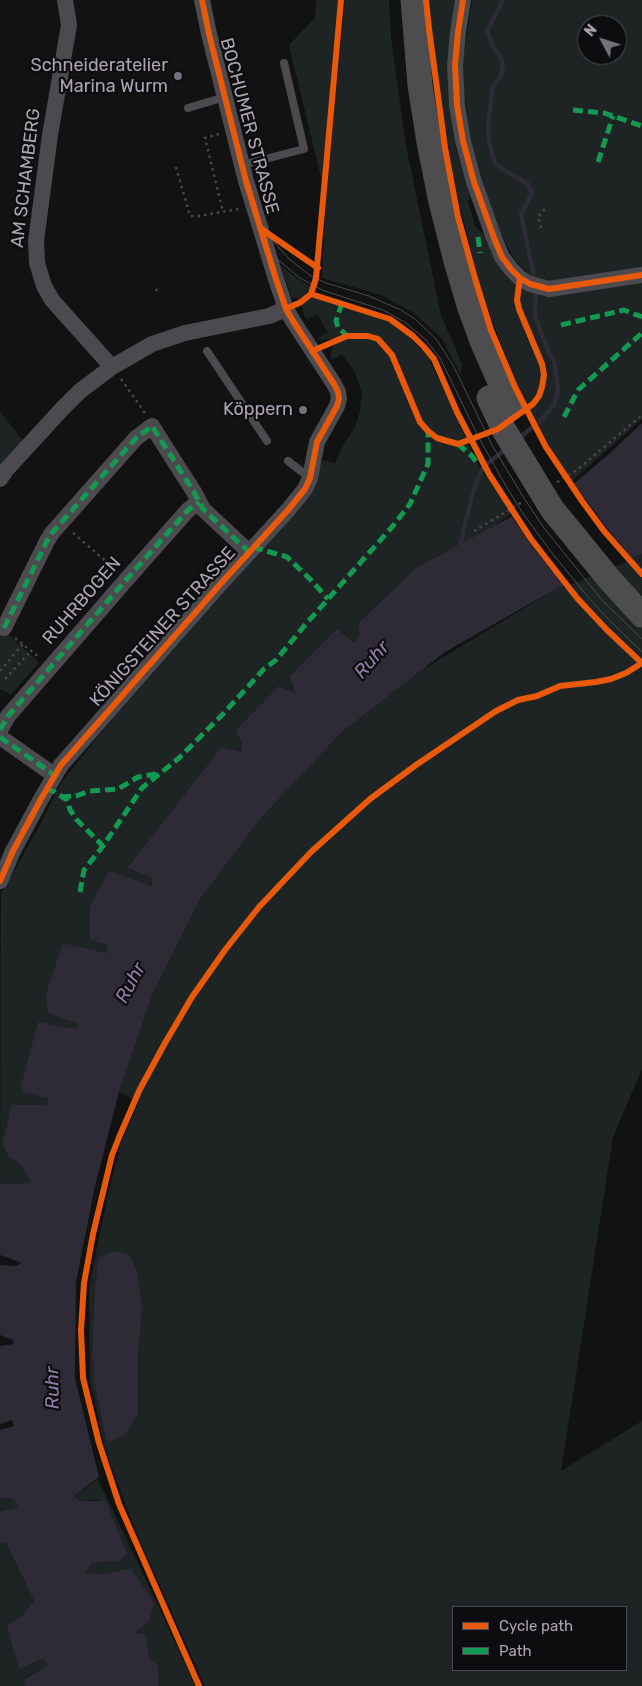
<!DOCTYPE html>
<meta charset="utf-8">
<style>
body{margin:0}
#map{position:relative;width:642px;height:1686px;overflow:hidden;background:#121212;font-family:Rubik,sans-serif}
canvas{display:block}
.legend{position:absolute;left:452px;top:1606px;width:175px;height:65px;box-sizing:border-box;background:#0d0c0e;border:1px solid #4d4950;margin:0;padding:6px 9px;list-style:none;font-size:15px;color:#aca4b2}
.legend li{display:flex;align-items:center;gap:10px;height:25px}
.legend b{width:25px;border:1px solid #4d4950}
.north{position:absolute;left:577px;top:15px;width:50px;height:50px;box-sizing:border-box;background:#0d0c0e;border:1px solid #4d4950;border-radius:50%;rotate:310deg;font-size:14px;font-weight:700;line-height:20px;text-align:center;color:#aca4b2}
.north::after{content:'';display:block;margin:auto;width:18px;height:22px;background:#76717a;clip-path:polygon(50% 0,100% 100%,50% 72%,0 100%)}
</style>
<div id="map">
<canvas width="642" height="1686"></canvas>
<ul class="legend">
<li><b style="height:6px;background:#e8590c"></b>Cycle path</li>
<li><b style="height:6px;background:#139951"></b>Path</li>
</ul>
<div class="north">N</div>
</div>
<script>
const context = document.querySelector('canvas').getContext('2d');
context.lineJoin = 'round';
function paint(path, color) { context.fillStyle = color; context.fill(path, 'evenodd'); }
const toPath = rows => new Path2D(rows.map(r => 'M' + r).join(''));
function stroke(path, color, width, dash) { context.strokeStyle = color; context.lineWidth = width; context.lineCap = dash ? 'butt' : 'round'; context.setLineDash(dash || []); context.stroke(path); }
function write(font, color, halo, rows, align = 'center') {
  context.font = font + ' Rubik,sans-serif'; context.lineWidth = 4.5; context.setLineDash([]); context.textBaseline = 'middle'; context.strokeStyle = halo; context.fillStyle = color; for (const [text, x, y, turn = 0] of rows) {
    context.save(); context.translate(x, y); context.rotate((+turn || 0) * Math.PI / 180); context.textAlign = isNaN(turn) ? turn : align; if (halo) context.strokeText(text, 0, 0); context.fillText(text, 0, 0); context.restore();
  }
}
paint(toPath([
 [316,0,338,0,322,182,289,45,315,18],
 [345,0,389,0,391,38,406,146,441,315,462,364,461,375,442,339,415,314,381,295,322,278,327,183],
 [429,0,455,0,450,37,450,108,455,146,470,197,468,202,476,227,486,236,493,256,505,274,523,288,543,296,550,278,548,280,540,280,528,273,515,260,499,231,483,184,470,136,464,90,463,60,472,0,642,0,642,419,572,481,559,464,514,377,480,288,448,156,435,64],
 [587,25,617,25,617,55,587,55],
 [281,266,311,288,308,294,321,299,376,317,391,323,408,336,429,358,480,469,512,513,486,532,361,635,355,643,337,629,296,694,235,731,242,743,241,753,180,801,127,868,151,877,152,886,109,872,106,944,108,953,63,943,80,1024,24,1093,49,1099,47,1105,12,1105,9,1157,20,1164,31,1183,0,1184,1,894,40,825,61,783,104,729,310,495,323,460,335,463,344,444,355,427,360,411,362,393,355,372,342,354,332,360,330,355,333,347,329,339,320,340,318,338,328,332,317,314,307,319,304,316,303,309,297,297,292,298],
 [0,411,26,445,0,475],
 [642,554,642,1069,613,1137,561,1471,642,1421,642,1686,205,1686,137,1534,113,1471,104,1444,90,1381,89,1286,108,1195,121,1143,139,1102,119,1092,153,993,200,899,261,818,342,732,419,672,559,587],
 [94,1302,142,1310,138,1357,107,1442,94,1383,92,1358],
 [453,1607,626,1607,626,1670,453,1670],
 [2,629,39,662,11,695,0,689,0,632],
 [98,1479,162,1614,195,1686,158,1686,158,1665,149,1660,146,1635,133,1635,132,1568,103,1574,83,1573,92,1563,118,1561,99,1500,80,1501,74,1496],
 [0,1498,14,1499,19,1507,0,1512],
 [6,1543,34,1601,21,1617,19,1669,44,1659,48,1665,23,1679,25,1686,0,1686,0,1544]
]), '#1e2424');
paint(toPath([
 [642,423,642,554,559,587,445,652,342,732,261,818,200,899,153,993,119,1092,95,1186,76,1282,75,1378,99,1477,74,1496,80,1501,106,1501,127,1554,118,1561,92,1563,84,1573,103,1574,131,1568,154,1603,149,1621,134,1634,146,1634,149,1659,158,1665,158,1686,25,1686,23,1680,48,1665,43,1659,19,1669,7,1626,21,1617,34,1601,6,1543,0,1544,0,1512,18,1507,14,1499,0,1498,0,1430,14,1426,12,1420,0,1424,0,1346,14,1344,13,1340,0,1335,0,1265,15,1266,22,1263,0,1255,0,1184,31,1183,20,1164,9,1157,3,1143,12,1105,47,1105,49,1099,24,1093,21,1086,38,1022,76,1029,79,1024,48,1013,46,994,63,943,108,953,106,944,90,940,90,906,109,871,152,886,151,877,127,868,222,747,241,752,242,743,235,731,279,686,296,694,290,676,337,629,355,643,360,635,358,624,416,568,576,482,610,453],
 [114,1251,129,1255,137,1271,142,1310,138,1357,138,1414,124,1435,107,1443,94,1383,92,1358,94,1302,98,1258]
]), '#2e2a36');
paint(toPath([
 [572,481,607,528,633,559,565,587,530,544,510,514]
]), '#121212');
stroke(toPath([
 [503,0,487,31,493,47,500,56,503,65,501,76,493,86,488,125,489,142,495,163,502,169,528,184,532,193,521,214,535,281],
 [518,439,540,421,554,405,558,390,554,360,550,356,535,316,536,288],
 [459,549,473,492,483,467,506,449]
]), '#2e2a36', 4.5);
stroke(toPath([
 [219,134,205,138,223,212],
 [176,167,190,216,199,216,239,209],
 [541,228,538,216,546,208],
 [156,291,158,287],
 [121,379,145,413],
 [557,482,577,470,642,415],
 [474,531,524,501],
 [73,533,116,570],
 [15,638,40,658],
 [0,671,23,644],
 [5,679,31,651]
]), '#494649', 2.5, [2.5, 4]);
stroke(toPath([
 [188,108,225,97],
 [242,165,304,149,284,63],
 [207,351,267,441],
 [288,461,310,478]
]), '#4c4a4e', 8);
stroke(toPath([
 [65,0,69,25,50,135,36,241,37,263,44,286,52,300,112,367],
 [463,0,458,32,455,65,457,105,463,141,474,182,494,238,502,257,511,269,520,278,530,284,549,289,642,275],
 [0,479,6,470,62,409,80,391,112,367,152,344,185,333,269,316,286,309],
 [4,628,47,541,52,533,136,438,152,426,194,492,203,509,249,552],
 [0,730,8,716,126,580,188,510,199,502],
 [0,737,54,775],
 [0,881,13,851,41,799,61,765,223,581,288,510,305,489,310,478,317,442,337,406,339,399,338,392,334,384,293,321,286,309,275,276,246,181,209,34,202,0]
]), '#4c4a4e', 16);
stroke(toPath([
 [413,0,420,85,429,142,441,202,456,261,469,305,482,341,510,405]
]), '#4d4c4e', 25);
stroke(toPath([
 [199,0,203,27,249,209,262,239,277,259,300,278,322,290,383,310,406,323,426,340,440,358,479,438,503,481,524,515,552,553,583,591,607,618,642,652],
 [207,0,221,66,259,212,273,241,289,259,311,276,326,283,369,296,401,310,415,319,436,339,453,365,492,445,522,495,544,528,602,600,642,639]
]), '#4d4c4e', 1);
stroke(toPath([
 [489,398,504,430,552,509,610,580,642,615]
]), '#4d4c4e', 25);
stroke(toPath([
 [573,110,604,113,642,126],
 [598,162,613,116],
 [478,237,480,253],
 [342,303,336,321,338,327,347,336],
 [561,325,624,310,642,317],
 [564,417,578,390,642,333],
 [458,444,472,456,477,463],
 [253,547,287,557,310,579,328,599],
 [4,628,47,541,52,533,136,438,152,426,194,492,203,509,249,552],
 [0,730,8,716,126,580,188,510,199,502],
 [0,737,54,775],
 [46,789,55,792,67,800,70,810,77,820,103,846,142,788,179,758,223,714,264,669,276,660,305,625,392,527,410,504,428,464,428,431],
 [61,797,76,796,90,791,118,789,138,777,156,774],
 [80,892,84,870,103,846]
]), '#139951', 5, [10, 5]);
stroke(toPath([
 [426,0,429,29,445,148,458,217,476,282,491,330,515,387,546,447,582,501,604,531,642,574],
 [463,0,458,32,455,65,457,105,463,141,474,182,494,238,502,257,511,269,520,278,530,284,549,289,642,275],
 [260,228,318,268],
 [311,294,390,319,413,336,424,347,434,359,457,412,489,474,531,539,577,598,607,630,642,663],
 [286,309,301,302,311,294,316,278,341,0],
 [312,351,347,336,368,336,378,339,392,355,420,422,428,431,437,438,458,444,498,429,533,404,539,396,542,387,544,375,542,364,519,309,517,300,520,278],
 [0,881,13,851,41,799,61,765,223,581,288,510,305,489,310,478,317,442,337,406,339,399,338,392,334,384,293,321,286,309,275,276,246,181,209,34,202,0],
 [199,1686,119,1504,99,1443,83,1378,81,1330,84,1283,93,1234,112,1155,120,1135,140,1089,165,1043,192,997,225,950,259,907,311,852,370,799,416,765,496,711,518,700,537,696,560,686,596,682,611,679,626,673,642,663]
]), '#e8590c', 6);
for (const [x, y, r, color] of [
 [178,76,5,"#76717a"],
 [303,410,5,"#76717a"]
]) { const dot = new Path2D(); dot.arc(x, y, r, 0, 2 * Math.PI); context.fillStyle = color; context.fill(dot); stroke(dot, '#0d0c0e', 2); }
write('18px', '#aca4b2', '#0d0c0e', [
 ["Schneideratelier",168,66],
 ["Marina Wurm",168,87],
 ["Köppern",293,410]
], 'right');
write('18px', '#aca4b2', '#0d0c0e', [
 ["BOCHUMER STRASSE",249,126,75],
 ["AM SCHAMBERG",26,178,-83],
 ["RUHRBOGEN",82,601,-49],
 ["KÖNIGSTEINER STRASSE",163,627,-48]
]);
write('italic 19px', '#8d7fa9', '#0d0c0e', [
 ["Ruhr",372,660,-49],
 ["Ruhr",131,983,-62],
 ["Ruhr",53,1388,-91]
]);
</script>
